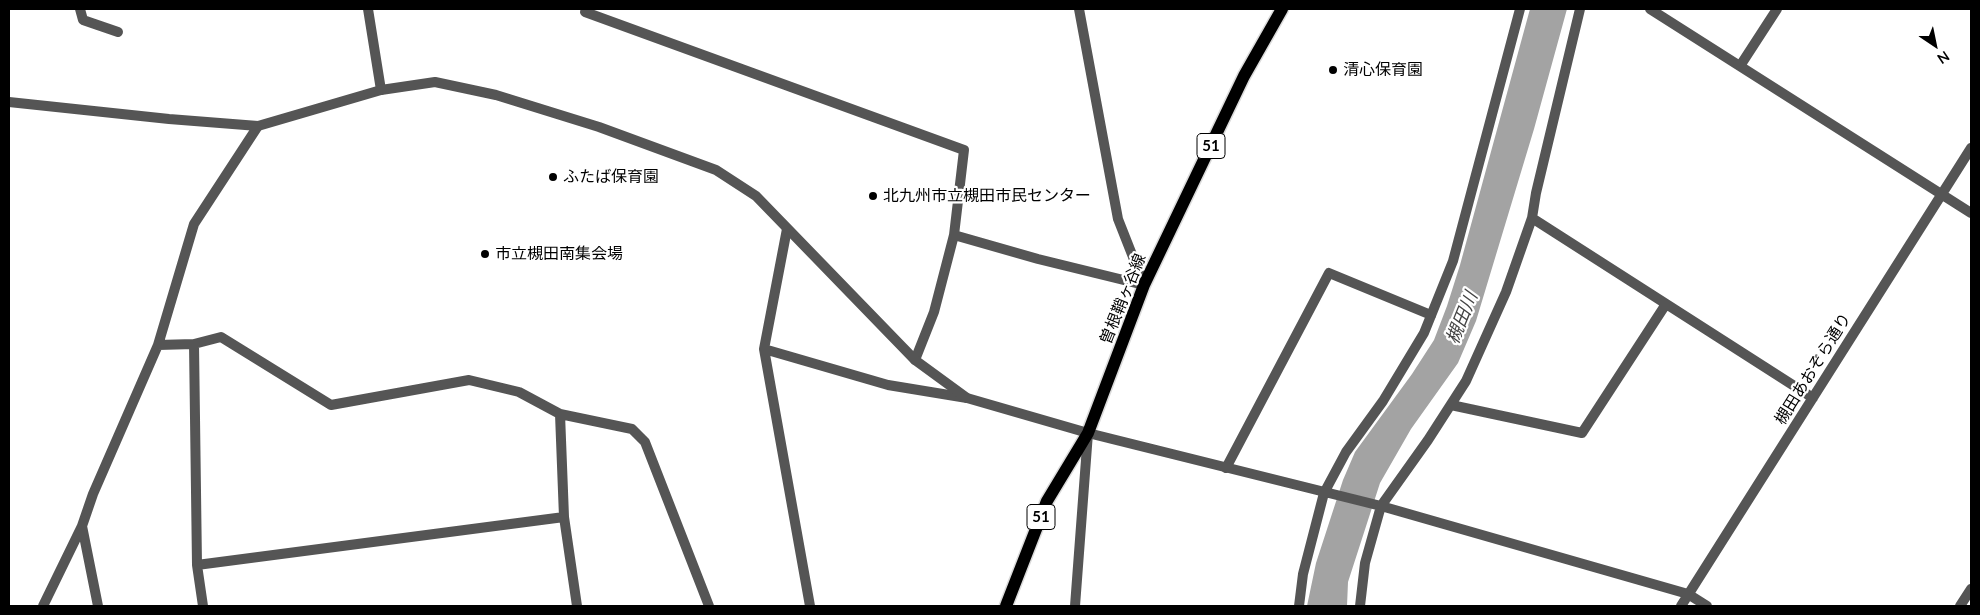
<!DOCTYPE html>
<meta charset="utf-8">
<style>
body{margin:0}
#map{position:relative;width:1980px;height:615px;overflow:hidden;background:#fff;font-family:Lato,sans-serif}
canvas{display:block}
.frame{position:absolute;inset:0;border:10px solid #000;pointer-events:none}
.north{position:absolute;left:1910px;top:20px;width:50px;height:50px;-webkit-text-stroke:4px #fff;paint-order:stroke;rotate:146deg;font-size:14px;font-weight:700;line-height:20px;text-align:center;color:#000}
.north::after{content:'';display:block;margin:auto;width:18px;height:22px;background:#000;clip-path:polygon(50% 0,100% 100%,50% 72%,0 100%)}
</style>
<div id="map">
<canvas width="1980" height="615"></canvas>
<div class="frame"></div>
<div class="north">N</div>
</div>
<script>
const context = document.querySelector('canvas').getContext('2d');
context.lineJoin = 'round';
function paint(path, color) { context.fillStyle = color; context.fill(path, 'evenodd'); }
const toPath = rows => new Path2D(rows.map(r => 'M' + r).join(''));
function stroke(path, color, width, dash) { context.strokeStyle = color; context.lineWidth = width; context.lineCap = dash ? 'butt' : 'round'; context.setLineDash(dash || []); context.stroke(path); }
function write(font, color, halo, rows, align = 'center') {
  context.font = font + ' Lato,"Noto Sans JP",sans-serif'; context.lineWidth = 4.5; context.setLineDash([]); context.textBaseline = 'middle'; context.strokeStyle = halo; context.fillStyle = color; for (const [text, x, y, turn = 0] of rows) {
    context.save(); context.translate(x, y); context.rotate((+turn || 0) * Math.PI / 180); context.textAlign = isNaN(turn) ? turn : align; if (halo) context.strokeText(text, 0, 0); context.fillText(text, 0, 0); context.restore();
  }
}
paint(toPath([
 [1530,9,1567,9,1534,129,1476,321,1458,363,1411,429,1380,483,1348,582,1347,606,1307,606,1316,563,1343,480,1355,452,1412,374,1434,340,1447,306,1460,265]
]), '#a3a3a3');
const primary = toPath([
 [1006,606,1047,501,1088,433,1144,285,1244,76,1282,9]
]);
stroke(primary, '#dbdbdb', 15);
stroke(toPath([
 [1226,468,1329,273,1431,315]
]), '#555', 10);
stroke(toPath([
 [80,9,83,20,118,32]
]), '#555', 10);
stroke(toPath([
 [368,9,381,90],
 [1079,9,1118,219,1144,285],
 [1650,9,1971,213],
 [585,12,964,150,954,235,934,312,915,360],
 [1740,66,1777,9],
 [1532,218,1813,398],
 [787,229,764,349,810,606],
 [954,235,1038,259,1144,285],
 [194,344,197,565,203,606],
 [158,345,194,344,221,337,331,405,469,380,519,392,560,414,632,429,645,442,709,606],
 [764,349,888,385,967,398],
 [1451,405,1582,433,1666,304],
 [560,414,564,517,577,606],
 [1088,433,1381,506,1688,594,1707,606],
 [197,565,564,517],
 [43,606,82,526],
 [98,606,82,526,93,494,158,345,194,224,258,126],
 [1299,606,1303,574,1324,493,1346,452,1383,401,1424,333,1453,261,1520,9],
 [1360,606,1365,563,1381,506,1428,440,1466,381,1506,292,1532,218,1536,193,1580,9],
 [1681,606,1971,148],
 [1960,606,1971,589]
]), '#555', 10);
stroke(toPath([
 [9,102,169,119,258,126,381,90,435,82,496,95,599,127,716,170,756,196,915,360,967,398,1088,433,1075,606]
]), '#555', 10);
stroke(primary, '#000', 12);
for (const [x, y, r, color] of [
 [1333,70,5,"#000"],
 [553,177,5,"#000"],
 [873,196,5,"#000"],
 [485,254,5,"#000"]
]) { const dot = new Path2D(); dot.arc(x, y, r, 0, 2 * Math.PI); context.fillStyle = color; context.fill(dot); stroke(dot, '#fff', 2); }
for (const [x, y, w] of [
 [1211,146,28],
 [1041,517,28]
]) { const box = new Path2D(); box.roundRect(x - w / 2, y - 12.5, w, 25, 4); context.fillStyle = '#fff'; context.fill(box); stroke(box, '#000', 1); }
write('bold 15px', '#000', null, [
 ["51",1211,146],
 ["51",1041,517]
]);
write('16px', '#000', '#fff', [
 ["清心保育園",1343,70],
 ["ふたば保育園",563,177],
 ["北九州市立槻田市民センター",883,196],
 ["市立槻田南集会場",495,254]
], 'left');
write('16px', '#000', '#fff', [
 ["曽根鞘ヶ谷線",1123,299,-68],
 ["槻田あおぞら通り",1813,369,-58]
]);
write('italic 18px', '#444', '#fff', [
 ["槻田川",1462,318,-68]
]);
</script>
